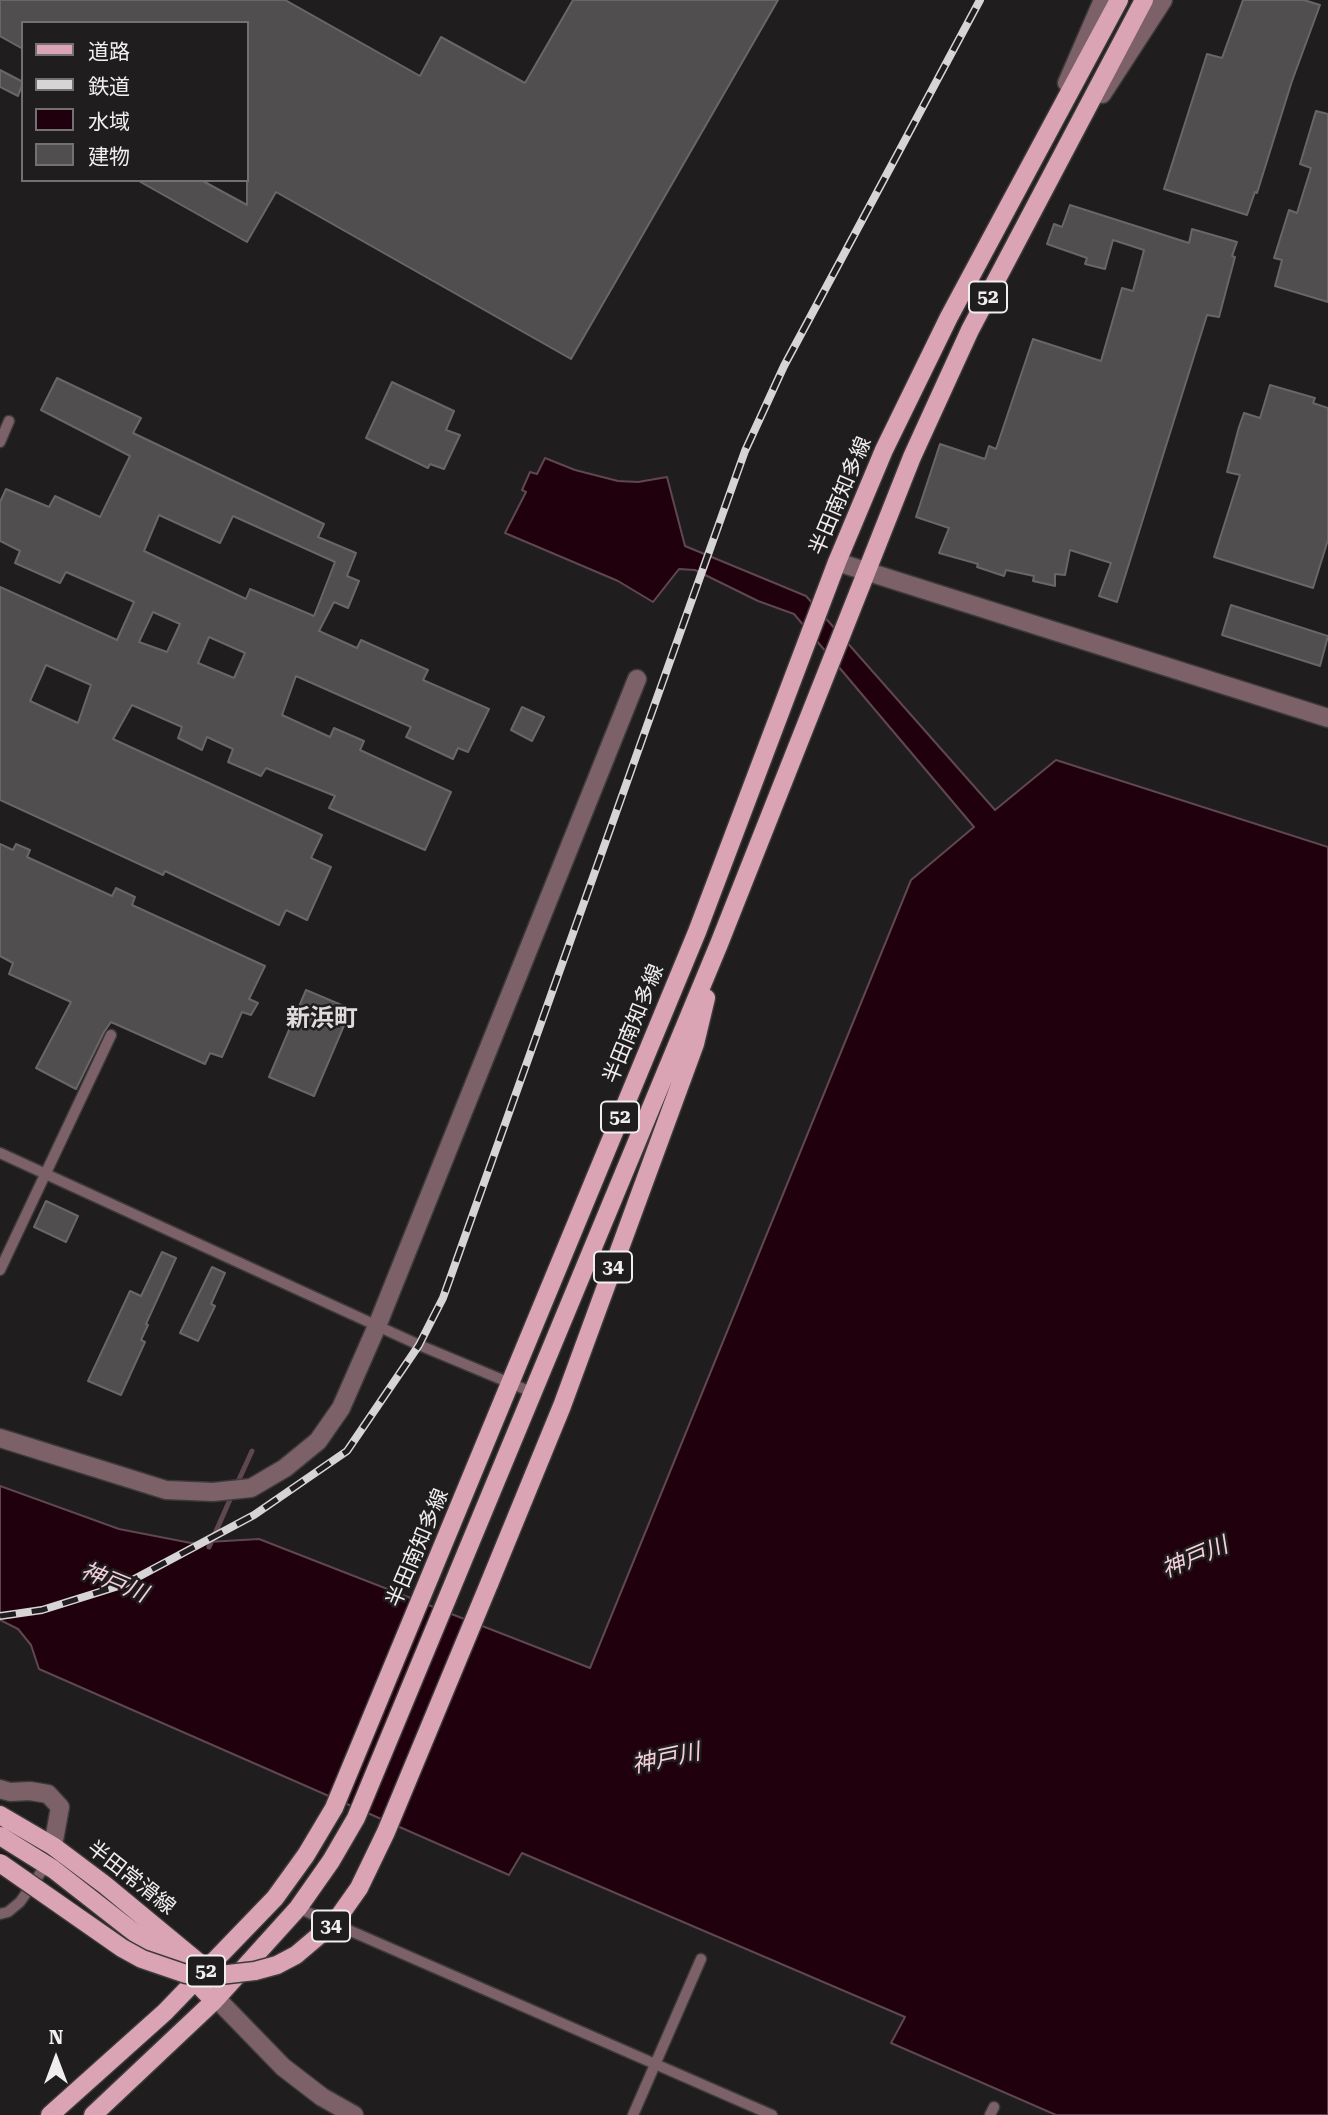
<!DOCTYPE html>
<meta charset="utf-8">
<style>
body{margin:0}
#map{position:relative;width:1328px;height:2115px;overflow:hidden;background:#201d1e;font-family:"Roboto Serif","Noto Sans JP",serif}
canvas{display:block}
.legend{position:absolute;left:21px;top:21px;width:228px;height:161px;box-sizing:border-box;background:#201d1e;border:2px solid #747172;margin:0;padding:9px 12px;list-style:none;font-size:21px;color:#f1eeef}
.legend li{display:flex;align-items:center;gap:14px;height:35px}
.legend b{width:35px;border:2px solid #747172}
.north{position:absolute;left:21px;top:2024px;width:70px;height:70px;-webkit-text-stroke:5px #201d1e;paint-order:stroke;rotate:0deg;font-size:19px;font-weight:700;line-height:28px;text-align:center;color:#f1eeef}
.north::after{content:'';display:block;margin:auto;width:24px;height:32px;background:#f1eeef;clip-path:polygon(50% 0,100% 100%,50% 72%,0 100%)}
</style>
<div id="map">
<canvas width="1328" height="2115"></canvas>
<ul class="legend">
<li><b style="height:9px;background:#dba4b5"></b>道路</li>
<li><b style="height:9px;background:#d7d4d5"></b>鉄道</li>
<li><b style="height:19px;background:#21000d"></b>水域</li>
<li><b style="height:19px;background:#514e4f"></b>建物</li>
</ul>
<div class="north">N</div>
</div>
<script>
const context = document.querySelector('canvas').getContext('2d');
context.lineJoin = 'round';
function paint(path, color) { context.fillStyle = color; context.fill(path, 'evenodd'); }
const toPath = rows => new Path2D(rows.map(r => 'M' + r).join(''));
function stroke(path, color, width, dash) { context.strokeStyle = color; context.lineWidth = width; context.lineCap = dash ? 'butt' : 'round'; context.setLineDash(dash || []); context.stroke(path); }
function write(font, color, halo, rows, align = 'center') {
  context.font = font + ' "Roboto Serif","Noto Sans JP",serif'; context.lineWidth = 5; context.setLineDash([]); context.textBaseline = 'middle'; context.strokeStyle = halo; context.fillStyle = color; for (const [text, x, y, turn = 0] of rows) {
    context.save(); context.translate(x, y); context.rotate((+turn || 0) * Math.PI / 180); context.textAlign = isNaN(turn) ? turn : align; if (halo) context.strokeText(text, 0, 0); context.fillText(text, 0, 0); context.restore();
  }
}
const water = toPath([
 [545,458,575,470,618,481,638,482,667,477,685,546,806,596,995,810,1056,760,1328,847,1328,2115,1056,2115,891,2043,905,2017,522,1853,509,1875,39,1669,31,1645,18,1629,0,1620,0,1486,119,1529,191,1543,259,1539,590,1668,911,880,974,827,794,614,758,601,695,570,679,569,653,602,618,581,505,533,526,492,522,490,530,472,537,474,545,458]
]);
paint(water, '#21000d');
stroke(water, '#5f4751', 2);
stroke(toPath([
 [236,1486,252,1451],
 [209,1547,232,1495]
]), '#5f4751', 5);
const building = toPath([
 [0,0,285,0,420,76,441,37,525,83,573,0,778,0,571,359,276,192,247,242,137,180,201,180,247,205,247,23,23,23,23,49,0,36,0,0],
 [1243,0,1304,0,1320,5,1292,81,1257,193,1255,192,1247,215,1164,189,1207,54,1222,58,1243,0],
 [0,70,23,82,18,96,0,87,0,70],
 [1316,111,1328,114,1328,302,1275,286,1282,260,1274,258,1289,210,1297,213,1311,168,1300,164,1316,111],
 [1070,205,1189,243,1192,229,1237,242,1232,256,1235,257,1219,317,1207,315,1117,602,1099,596,1111,563,1070,550,1065,575,1055,574,1055,586,1033,581,1034,576,1006,570,1004,576,977,567,978,564,939,553,949,528,916,517,940,444,985,459,989,446,996,449,1033,339,1101,361,1122,288,1133,291,1144,250,1113,240,1105,269,1085,264,1087,258,1047,244,1054,224,1062,227,1070,205],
 [57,378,141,418,133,433,324,524,318,537,356,553,347,576,359,581,348,608,334,602,319,631,357,648,361,640,428,670,423,680,489,709,468,752,458,748,453,759,406,737,411,727,296,676,282,715,330,737,334,728,364,741,360,750,451,792,425,850,329,808,335,796,266,768,261,776,228,762,233,749,207,737,202,750,178,738,182,727,132,705,113,739,322,835,311,858,331,867,307,920,286,910,279,925,165,871,163,875,0,800,0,587,117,640,134,602,66,572,60,583,15,563,20,551,0,541,0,502,6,489,49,507,55,496,100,517,130,456,41,410,57,378],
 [159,515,220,543,233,516,335,562,314,616,250,589,246,599,144,551,159,515],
 [153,612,180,624,167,652,139,642,153,612],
 [209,637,245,653,234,678,198,663,209,637],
 [46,665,91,685,78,723,30,701,46,665],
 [392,382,454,411,446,430,460,435,444,469,430,464,428,468,366,438,392,382],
 [1270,385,1315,398,1313,403,1328,408,1328,540,1313,588,1214,557,1240,475,1227,472,1239,427,1244,413,1260,418,1270,385],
 [1231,605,1328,636,1320,666,1222,635,1231,605],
 [522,707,544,717,532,741,511,730,522,707],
 [0,844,13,850,16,844,30,850,27,857,112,896,116,888,135,897,132,905,265,966,249,999,258,1003,251,1015,242,1012,222,1057,210,1053,205,1064,111,1022,104,1032,76,1089,36,1068,71,1002,9,974,13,963,0,956,0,844],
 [306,990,351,1009,314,1096,269,1077,306,990],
 [46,1201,78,1216,66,1242,34,1227,46,1201],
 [162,1252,176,1258,146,1324,148,1325,141,1340,145,1342,121,1395,88,1381,130,1291,141,1296,162,1252],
 [212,1267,225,1273,211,1304,215,1306,198,1341,180,1333,212,1267]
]);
paint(building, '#514e4f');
stroke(building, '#696667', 2);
const service = toPath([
 [0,442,9,421],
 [0,1153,419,1345,534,1393],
 [0,1270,111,1035],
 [298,1908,772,2115],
 [0,1914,8,1912,20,1902,46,1865],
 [633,2115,701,1959],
 [990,2115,994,2107]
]);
const minor = toPath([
 [1067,83,1103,0],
 [1102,94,1163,0],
 [0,1438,166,1490,213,1492,251,1488,285,1468,318,1441,341,1408,377,1326,637,679],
 [0,1789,10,1792,30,1791,48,1794,60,1807,53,1846]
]);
const tertiary = toPath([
 [837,562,1328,718],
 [216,1998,283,2067,322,2097,354,2115]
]);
const primary = toPath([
 [489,1584,562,1406,695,1044,706,998],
 [0,1815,53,1846,105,1885,215,1976],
 [0,1836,53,1869,163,1955,195,1981,214,2001],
 [50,2115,165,2012,275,1898,306,1855,334,1808,697,932,837,562,884,450,949,317,1119,0],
 [93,2115,214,2001,298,1908,331,1861,356,1818,719,944,912,457,970,330,1144,0]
]);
stroke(service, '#3d3a3b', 13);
stroke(minor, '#3d3a3b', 21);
stroke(tertiary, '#3d3a3b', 21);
stroke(primary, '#3d3a3b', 21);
stroke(service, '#7c6169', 10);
stroke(minor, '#7c6169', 18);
stroke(tertiary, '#7c6169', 18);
stroke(primary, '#dba4b5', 18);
const rail = toPath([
 [0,1616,42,1610,125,1584,254,1515,347,1451,419,1345,443,1298,745,451,784,366,980,0]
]);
stroke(rail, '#d7d4d5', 8);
stroke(rail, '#201d1e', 5, [16]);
const primaryBridge = toPath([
 [0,1863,122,1948,142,1959,186,1974,211,1976,255,1971,277,1965,296,1955,335,1922,359,1888,386,1832,489,1584]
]);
stroke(primaryBridge, '#3d3a3b', 21, []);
stroke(primaryBridge, '#dba4b5', 18);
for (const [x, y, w] of [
 [988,297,38],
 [620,1117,38],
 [613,1267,38],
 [331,1926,38],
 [206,1971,38]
]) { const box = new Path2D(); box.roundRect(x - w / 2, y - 15.5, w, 31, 5); context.fillStyle = '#201d1e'; context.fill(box); stroke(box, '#f1eeef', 2); }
write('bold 19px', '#f1eeef', null, [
 ["52",988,297],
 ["52",620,1117],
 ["34",613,1267],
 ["34",331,1926],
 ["52",206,1971]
]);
write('21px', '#f1eeef', '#201d1e', [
 ["半田南知多線",841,496,-67],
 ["半田南知多線",634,1024,-68],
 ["半田南知多線",418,1548,-67],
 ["半田常滑線",131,1878,38]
]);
write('italic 23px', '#f5d0db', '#201d1e', [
 ["神戸川",1195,1558,-23],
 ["神戸川",114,1583,22],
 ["神戸川",666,1759,-12]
]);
write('bold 24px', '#dfdbdc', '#201d1e', [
 ["新浜町",322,1019]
]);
</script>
